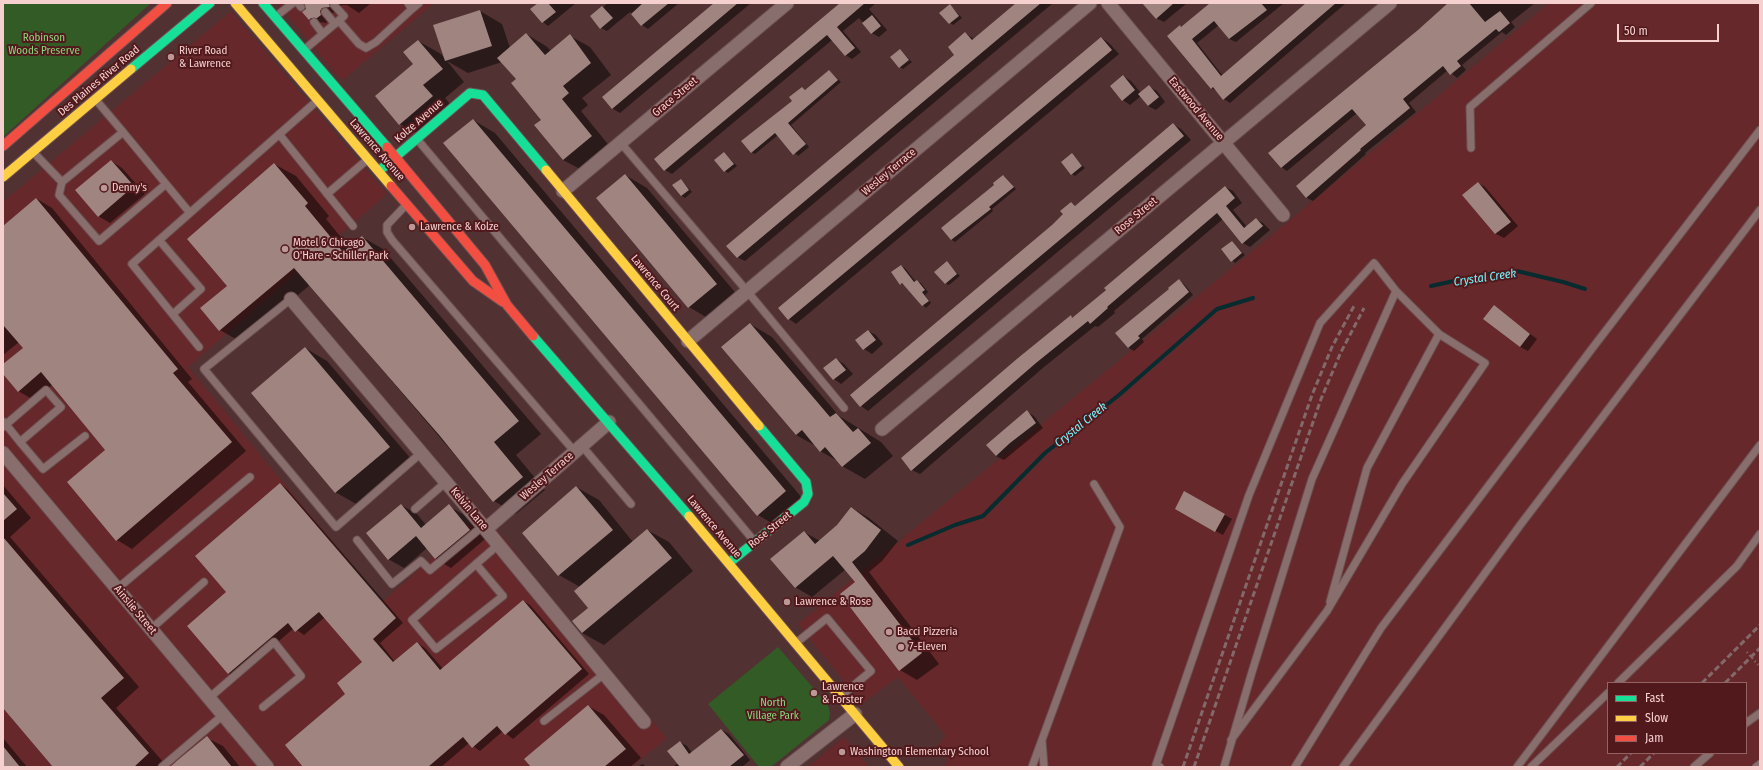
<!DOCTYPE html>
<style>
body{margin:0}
#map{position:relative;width:1763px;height:770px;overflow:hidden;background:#513132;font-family:"Fira Sans Condensed",sans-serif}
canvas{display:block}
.frame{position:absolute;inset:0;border:4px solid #f5d0ce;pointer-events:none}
.legend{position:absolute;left:1607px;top:682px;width:140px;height:72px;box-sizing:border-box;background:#52191c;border:1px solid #936263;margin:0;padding:5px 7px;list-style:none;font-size:12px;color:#f5d0ce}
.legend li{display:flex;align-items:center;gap:8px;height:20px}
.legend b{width:20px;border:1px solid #936263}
.scale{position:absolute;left:1617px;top:24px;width:102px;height:18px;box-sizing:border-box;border:2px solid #f5d0ce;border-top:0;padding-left:5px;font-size:12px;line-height:14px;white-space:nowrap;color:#f5d0ce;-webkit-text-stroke:3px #52191c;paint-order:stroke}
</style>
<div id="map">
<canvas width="1763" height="770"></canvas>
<div class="frame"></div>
<ul class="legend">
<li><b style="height:5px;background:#16e098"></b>Fast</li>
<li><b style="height:5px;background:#ffcf43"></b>Slow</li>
<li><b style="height:5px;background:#f24e42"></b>Jam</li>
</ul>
<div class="scale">50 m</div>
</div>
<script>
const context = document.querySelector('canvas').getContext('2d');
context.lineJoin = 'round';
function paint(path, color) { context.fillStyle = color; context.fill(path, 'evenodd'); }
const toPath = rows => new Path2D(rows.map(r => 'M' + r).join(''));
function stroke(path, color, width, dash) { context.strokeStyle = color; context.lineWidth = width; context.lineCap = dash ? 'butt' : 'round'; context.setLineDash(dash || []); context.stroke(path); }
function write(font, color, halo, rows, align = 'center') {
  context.font = font + ' "Fira Sans Condensed",sans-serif'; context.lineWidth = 4; context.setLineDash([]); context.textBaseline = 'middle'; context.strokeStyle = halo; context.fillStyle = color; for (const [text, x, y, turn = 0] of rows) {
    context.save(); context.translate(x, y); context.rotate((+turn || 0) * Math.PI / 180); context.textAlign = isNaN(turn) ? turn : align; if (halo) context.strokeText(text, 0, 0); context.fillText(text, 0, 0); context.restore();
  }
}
paint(toPath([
 [277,3,434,3,342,81],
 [1549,3,1760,3,1760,767,943,767,947,763,946,754,937,746,946,736,898,677,862,704,798,624,1295,216],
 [1608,683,1746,683,1746,753,1608,753],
 [231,11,387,194,188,367,382,602,482,513,507,541,548,595,667,738,632,767,3,767,3,202],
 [844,737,870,767,808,767]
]), '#66282a');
paint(toPath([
 [3,3,151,3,3,137],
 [778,647,828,705,830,713,829,720,771,767,759,767,708,704]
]), '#325b26');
paint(toPath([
 [305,3,371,3,359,13,347,5,342,5,338,8,338,12,331,13,329,16,330,20,326,23,321,22,319,25,310,20,303,12,307,9],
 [539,3,576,3,548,26,543,22],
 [608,3,679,3,648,29,642,25,630,12,607,31,601,28,591,17],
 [715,3,751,3,620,113,613,109,603,97],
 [842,3,876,3,869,9,887,30,879,37,872,33,859,18,843,31,861,52,852,59,845,55,832,40,672,174,665,170],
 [1017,3,1053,3,745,261,737,257,955,55,965,33,974,39],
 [1145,3,1187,3,1164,22,1156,18],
 [1214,3,1284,3,1236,42,1229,39,1219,25,1197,43,1223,76,1307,3,1346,3,1230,103,1224,99,1218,91,1211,88,1180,26,1182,27],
 [1451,3,1535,3,1511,22,1515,27,1506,35,1502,32,1462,65,1466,70,1457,78,1448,70,1409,103,1416,112,1365,153,1366,154,1313,201,1307,198,1297,186,1368,126,1357,113,1287,171,1281,167],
 [950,5,962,18,953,25,950,23],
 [480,11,502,24,510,48,526,34,546,46,551,51,570,36,590,47,611,75,582,98,588,105,581,111,611,148,584,171,563,160,542,120,517,79,502,62,468,73,447,61,464,82,445,98,455,110,423,137,400,124,376,96,414,64,418,41,441,54,446,60],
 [1102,38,1109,43,1119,54,796,324,789,319],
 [900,50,912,62,903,69,900,67],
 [829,71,841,82,791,125,809,147,798,156,778,135,755,154,751,152,794,101,802,88,806,90],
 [1123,76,1131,81,1141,93,1149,87,1157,91,1165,102,1156,110,1148,106,1141,96,1130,105,1123,100],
 [473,120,495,133,808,505,780,528,758,515],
 [1174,125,1181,129,1191,140,868,411,861,406,1052,226,1064,214,1071,203,1076,206],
 [724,153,737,166,728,173,725,171],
 [1072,155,1085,168,1075,176,1072,174],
 [111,161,122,168,145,194,110,223,98,216],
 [274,164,296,176,329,216,326,219,349,247,362,237,383,249,541,434,516,455,545,490,516,514,494,501,310,285,241,342,220,330,228,286],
 [625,175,647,188,739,297,711,320,689,307],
 [1004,176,1016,189,992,209,993,211,955,242,952,240,942,228,995,185],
 [681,180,692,192,685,198,682,196],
 [1478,183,1485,187,1518,226,1504,238,1496,234,1464,195],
 [1225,187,1233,191,1242,203,1233,210,1247,227,1256,219,1263,223,1270,230,1250,247,1243,243,1223,219,1114,311,1115,313,1098,327,1095,326,1044,367,920,474,912,470,1071,317,1073,318],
 [37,199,52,208,192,379,188,382,246,451,132,549,117,540,106,450,53,384,34,400,18,391,3,372,3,365,24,348,19,342,3,355,3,227],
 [1232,242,1245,255,1235,263,1223,250],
 [947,263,960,276,949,285,945,283],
 [901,266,905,268,916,282,917,281,921,283,928,292,925,295,931,303,926,308,905,285,901,284],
 [1179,281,1184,284,1193,295,1142,339,1144,342,1134,351,1129,348,1117,333,1170,290],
 [1494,307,1537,339,1528,351,1520,347],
 [750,324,772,337,839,416,881,442,893,456,865,479,842,466,838,461,820,451,816,446,796,435],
 [868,331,876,335,883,344,872,354,864,349,856,340],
 [305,348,327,361,412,460,358,505,335,492],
 [836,359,844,364,853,374,841,384,834,379],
 [1027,412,1034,416,1043,428,1004,460,996,456],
 [280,484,287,489,403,623,380,643,395,662,417,643,425,648,443,669,523,601,530,605,589,674,513,739,503,731,480,751,469,743,441,767,304,767,347,694,363,662,325,617,304,635,294,628,236,678,229,674,188,626,228,592],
 [3,485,31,518,10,537,139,687,116,708,164,763,159,767,55,767,3,707],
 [576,487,599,500,633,542,647,530,669,542,693,571,604,645,582,633,589,608,580,587,559,575],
 [1184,493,1232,519,1223,535,1176,509],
 [401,505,417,514,426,525,449,506,464,515,485,539,451,568,436,559,427,548,404,568,388,559],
 [852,508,869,518,898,541,882,561,869,572,939,664,917,680,900,670,841,594,857,582,846,569,812,597,795,587,804,532,820,541,838,526],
 [588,706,604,715,641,758,630,767,533,767],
 [722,730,729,734,750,760,742,767,673,767,678,763,680,742,687,746,692,753],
 [3,738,27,767,3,767],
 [207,738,223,746,240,767,171,767],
 [642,764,647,767,638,767]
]), '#0007');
stroke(toPath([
 [1431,286,1481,275,1517,271,1563,282,1585,289],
 [908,545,955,525,983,516,1045,453,1119,395,1217,309,1253,298]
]), '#072c2f', 4);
paint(toPath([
 [304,3,329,3,330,7,322,8,320,11,321,15,317,18,311,18,309,20,302,12,306,9],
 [538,3,548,3,556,12,542,23,530,9],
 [643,3,669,3,641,26,631,14],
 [714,3,738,3,612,109,602,97],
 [840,3,865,3,837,27,855,48,845,56,827,35,664,171,654,159],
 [1016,3,1041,3,737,258,726,246,954,55,948,47,965,32,972,40],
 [1142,3,1174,3,1156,19],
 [1210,3,1261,3,1267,10,1229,39,1214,21,1192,39,1221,76,1306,3,1336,3,1223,100,1213,87,1211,89,1167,36,1180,25,1181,27],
 [1448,3,1469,3,1485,22,1500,11,1510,23,1499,32,1496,29,1457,61,1461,66,1450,75,1443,66,1403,99,1410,108,1360,149,1361,150,1306,198,1296,186,1366,125,1352,109,1281,168,1268,153,1418,30],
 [950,4,959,16,949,24,939,13],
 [602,6,613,18,600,29,590,16],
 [480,10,492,46,445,61,433,25],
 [872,15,881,26,871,34,862,23],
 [526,33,545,55,570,34,591,63,563,86,569,93,562,99,592,136,563,160,534,125,541,120,511,83,516,79,497,58],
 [1101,37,1112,50,788,320,778,308],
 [418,40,443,69,423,85,433,96,399,125,375,96,413,64,403,52],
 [900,49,909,60,899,68,890,57],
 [829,70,838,80,788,123,806,144,793,155,775,133,751,153,741,141,792,101,789,97,802,87,805,90],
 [1123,75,1135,90,1122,101,1110,86],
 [1149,85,1159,97,1148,106,1138,94],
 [473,119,786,491,757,516,443,143],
 [1173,123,1184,136,860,407,850,395,1052,225,1063,214,1060,211,1071,202,1075,206],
 [724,152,734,164,724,172,714,160],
 [1072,153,1082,166,1071,175,1061,162],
 [111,160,134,186,98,217,75,190],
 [274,163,308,203,305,206,343,252,362,236,519,421,494,442,523,477,493,502,440,436,294,268,219,331,200,308,227,286,187,239],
 [625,174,717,284,688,308,596,198],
 [1003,175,1014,187,989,207,991,209,951,240,941,228,994,185,993,183],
 [681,179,689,190,681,196,672,185],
 [1478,182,1511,222,1495,234,1462,195],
 [1225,186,1235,198,1226,206,1244,228,1256,218,1263,226,1242,244,1217,213,1107,307,1108,308,1090,324,1088,321,1036,363,911,471,901,458,1018,358,1071,315,1072,318,1106,290,1104,288],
 [36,198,178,369,173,373,232,442,116,541,67,482,105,450,41,372,18,392,3,374,3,364,23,348,3,325,3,226],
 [1232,241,1242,253,1231,262,1221,249],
 [947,261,957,274,945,284,934,272],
 [901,265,914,282,917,280,925,290,922,292,929,301,922,306,902,283,900,285,891,272],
 [1179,279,1189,292,1138,336,1140,338,1128,348,1115,333,1169,289,1168,288],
 [1494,305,1530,334,1520,347,1483,319],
 [750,323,830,417,836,413,853,432,858,428,871,443,842,467,825,447,820,452,802,430,796,435,721,347],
 [868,330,876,340,863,350,855,340],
 [305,347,390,447,335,493,251,393],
 [836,358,846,370,833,380,823,368],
 [1027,410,1036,423,1010,443,996,456,986,445],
 [280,483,396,618,373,639,393,662,417,642,440,670,523,600,582,669,505,735,497,726,472,748,463,737,428,767,303,767,285,745,345,694,337,683,362,662,319,612,295,632,288,623,228,674,187,626,226,592,195,556],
 [576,486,613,530,558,576,522,533],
 [1184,491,1225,514,1215,532,1175,509],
 [3,493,17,509,3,521],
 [401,504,421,528,449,504,470,530,435,559,416,536,388,560,366,533],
 [851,507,881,530,865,551,852,562,922,653,899,671,840,594,855,582,833,556,795,588,770,559,804,531,815,544,837,525],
 [647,529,672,558,582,633,572,621,588,608,574,591],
 [3,537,124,678,101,698,149,753,134,767,53,767,3,708],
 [588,705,626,749,604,767,531,767,524,759],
 [721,729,744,755,729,767,680,767,667,751,680,741,689,754],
 [207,736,232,767,170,767,179,759],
 [3,746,20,767,3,767]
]), '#9f8480');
const lane = toPath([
 [298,3,301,7],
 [412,9,419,3],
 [325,12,335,24],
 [275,17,293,3],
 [339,21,359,44,366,48,376,42,412,9,408,3],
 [314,22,323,34],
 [304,50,344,16,334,5],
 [279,134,353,226],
 [417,139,755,542],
 [620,142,747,291,844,408],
 [1471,148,1470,107,1591,3],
 [33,152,62,182,123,132,96,100],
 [62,182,59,195,99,241,166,184,123,132],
 [166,184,190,213],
 [327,194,368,159],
 [406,205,387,225,387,232,392,240,575,452],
 [159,240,201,289,173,314],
 [291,299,204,369,336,527,421,453],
 [199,347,132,264,318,100],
 [4,422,20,442],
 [3,427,46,390,61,407,20,442,43,469,85,436],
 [582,446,631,504],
 [415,509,446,482],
 [357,540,392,584,421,561,430,570,483,526],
 [476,564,503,596,436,649,412,620,476,564,498,545],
 [118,588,250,477],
 [1330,602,1367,468,1439,334],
 [151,629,204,582],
 [796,643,827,618,871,671,841,696],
 [1618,683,1737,566,1760,534],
 [209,698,274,642,301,676,263,707],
 [544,721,604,674],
 [1746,723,1760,713],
 [1042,741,1044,767],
 [162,767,223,715],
 [1032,767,1120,527,1094,484],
 [1160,767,1156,765,1249,495,1320,323,1374,263,1396,291,1439,334,1485,363,1402,484,1327,611,1231,740],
 [1224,767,1252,672,1312,479,1396,291],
 [1295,767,1381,628,1594,346,1760,130],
 [1343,767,1521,524,1760,210],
 [1517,767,1760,445],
 [1531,767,1608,693],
 [1694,767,1710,753],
 [1756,767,1760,764]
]);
const street = toPath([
 [1108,3,1283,215],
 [563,191,787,3],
 [291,299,483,526,644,722],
 [688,341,1090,3],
 [882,429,1390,3],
 [3,453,267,767],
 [486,529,609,422],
 [787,767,855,714]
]);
const fast = toPath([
 [263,3,387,147],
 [131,69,210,3],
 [379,171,470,93,483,95,546,170],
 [533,336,689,516],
 [729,563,804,502,808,494,806,482,759,426]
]);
const slow = toPath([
 [235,3,391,186],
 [546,170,759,426],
 [3,177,131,69],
 [689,516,899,767]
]);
const jam = toPath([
 [3,146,167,3],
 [387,147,485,265,507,305,533,336],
 [391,186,473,281,503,302]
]);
stroke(lane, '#6d5152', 9);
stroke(street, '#6d5152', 15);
stroke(fast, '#6d5152', 11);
stroke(slow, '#6d5152', 11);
stroke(jam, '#6d5152', 11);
stroke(toPath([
 [1747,652,1760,667]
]), '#877170', 2.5, [1, 3]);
stroke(lane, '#886f6e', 7);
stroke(street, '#886f6e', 13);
stroke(fast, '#16e098', 9);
stroke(slow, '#ffcf43', 9);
stroke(jam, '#f24e42', 9);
stroke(toPath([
 [1702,683,1760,625],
 [1725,683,1760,648],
 [1183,767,1312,395,1332,347,1355,304],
 [1194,767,1321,399,1341,352,1364,308],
 [1617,767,1631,753],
 [1640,767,1654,753]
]), '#836969', 3, [6, 3]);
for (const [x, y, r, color] of [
 [171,57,4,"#bc9897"],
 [104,188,4,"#bc9897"],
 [412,227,4,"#bc9897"],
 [285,249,4,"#bc9897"],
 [787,602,4,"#bc9897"],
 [889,632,4,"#bc9897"],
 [901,647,4,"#bc9897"],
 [814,693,4,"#bc9897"],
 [842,752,4,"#bc9897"]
]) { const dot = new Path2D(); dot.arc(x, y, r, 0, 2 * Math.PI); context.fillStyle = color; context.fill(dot); stroke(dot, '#52191c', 1.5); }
write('11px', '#89d67d', '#52191c', [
 ["Robinson",44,38],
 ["Woods Preserve",44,51],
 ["North",773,703],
 ["Village Park",773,716]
]);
write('11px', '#f5d0ce', '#52191c', [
 ["River Road",179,51],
 ["& Lawrence",179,64],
 ["Denny's",112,188],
 ["Lawrence & Kolze",420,227],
 ["Motel 6 Chicago",293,243],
 ["O'Hare - Schiller Park",293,256],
 ["Lawrence & Rose",795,602],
 ["Bacci Pizzeria",897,632],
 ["7-Eleven",909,647],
 ["Lawrence",822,687],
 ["& Forster",822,700],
 ["Washington Elementary School",850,752]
], 'left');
write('11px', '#f5d0ce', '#52191c', [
 ["Des Plaines River Road",99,81,-40],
 ["Grace Street",675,97,-40],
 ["Eastwood Avenue",1196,109,50],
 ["Kolze Avenue",419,121,-41],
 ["Lawrence Avenue",377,150,49],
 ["Wesley Terrace",889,172,-40],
 ["Rose Street",1136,216,-40],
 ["Lawrence Court",655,283,50],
 ["Wesley Terrace",547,476,-41],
 ["Kelvin Lane",469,509,50],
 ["Lawrence Avenue",714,527,50],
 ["Rose Street",770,530,-39],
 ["Ainslie Street",135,610,50]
]);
write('italic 12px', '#73f5fd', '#52191c', [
 ["Crystal Creek",1485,278,-8],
 ["Crystal Creek",1081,425,-39]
]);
</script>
